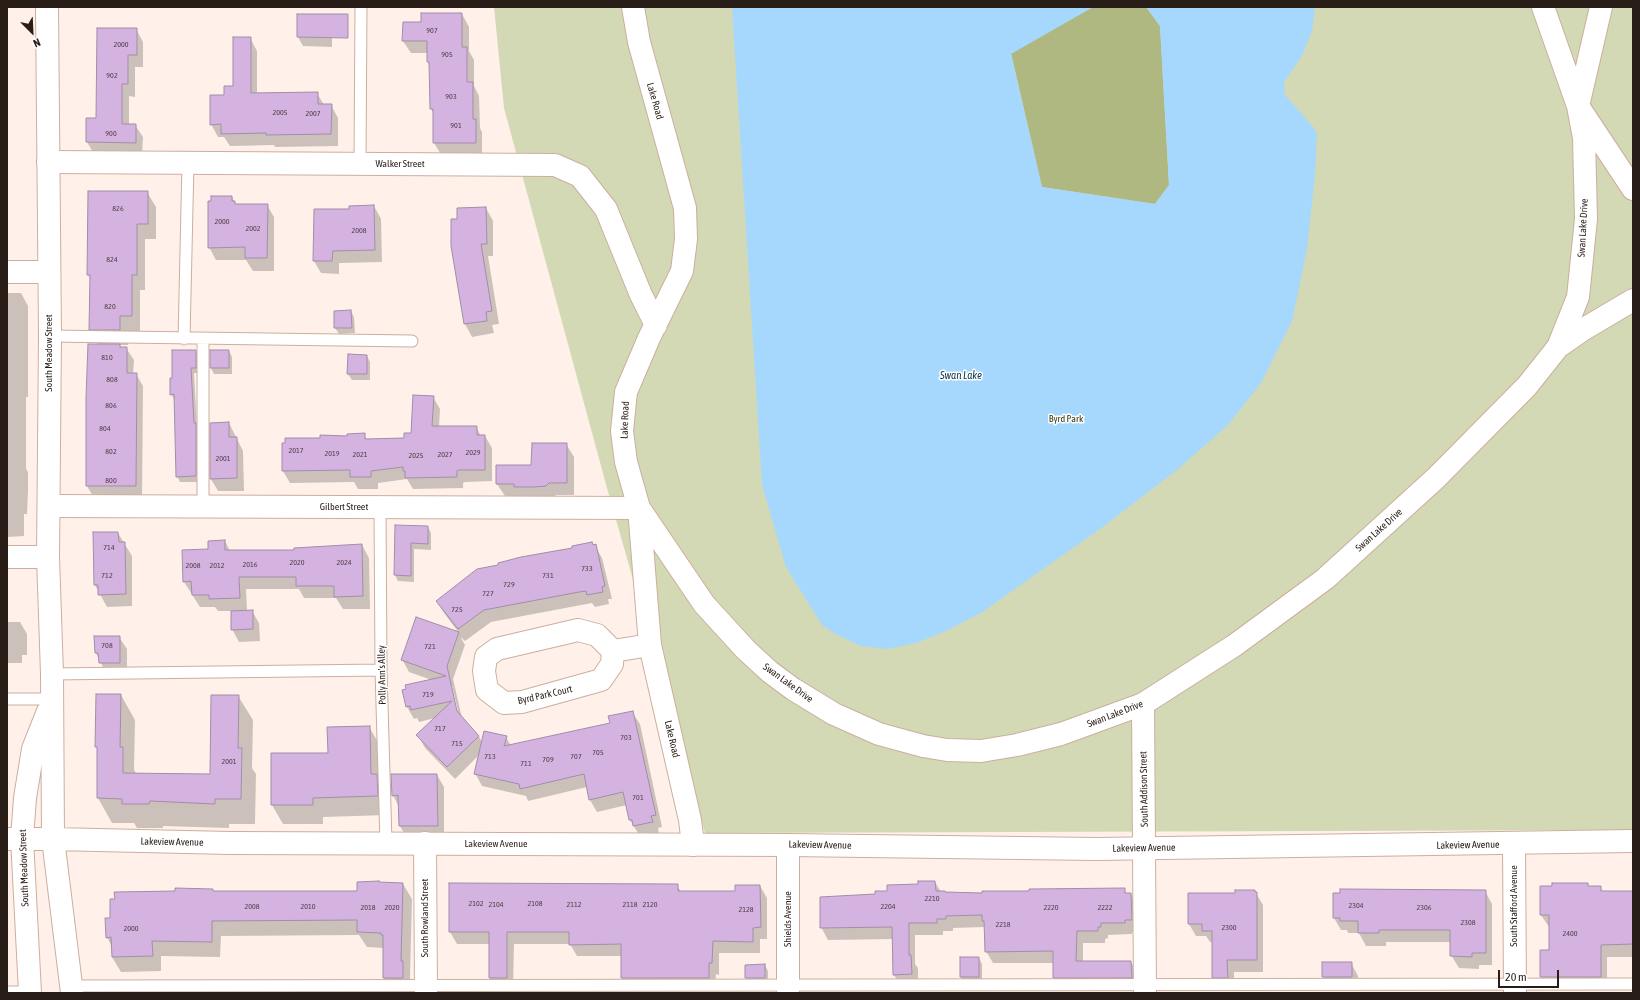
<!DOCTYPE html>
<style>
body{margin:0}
#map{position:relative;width:1640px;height:1000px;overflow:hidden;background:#fff1ea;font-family:"Asap Condensed",sans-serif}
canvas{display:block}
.frame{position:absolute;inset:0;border:8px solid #291d17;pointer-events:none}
.north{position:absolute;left:12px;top:12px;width:40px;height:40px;-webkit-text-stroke:3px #fff;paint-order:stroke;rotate:156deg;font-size:11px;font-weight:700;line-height:16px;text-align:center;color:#291d17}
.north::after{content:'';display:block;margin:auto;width:14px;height:18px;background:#291d17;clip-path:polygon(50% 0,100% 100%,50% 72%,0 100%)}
.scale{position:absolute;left:1498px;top:970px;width:61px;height:18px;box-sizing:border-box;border:2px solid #291d17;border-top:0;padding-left:5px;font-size:12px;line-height:14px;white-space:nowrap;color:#291d17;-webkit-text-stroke:3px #fff;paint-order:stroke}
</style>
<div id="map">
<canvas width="1640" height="1000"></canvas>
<div class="frame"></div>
<div class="north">N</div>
<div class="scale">20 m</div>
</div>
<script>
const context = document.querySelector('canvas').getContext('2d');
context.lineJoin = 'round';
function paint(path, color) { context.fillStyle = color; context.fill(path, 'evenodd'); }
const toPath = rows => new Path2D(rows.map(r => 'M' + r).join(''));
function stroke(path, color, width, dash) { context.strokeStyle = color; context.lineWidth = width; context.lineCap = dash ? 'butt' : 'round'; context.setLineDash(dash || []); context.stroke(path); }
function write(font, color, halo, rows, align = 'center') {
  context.font = font + ' "Asap Condensed",sans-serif'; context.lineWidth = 3; context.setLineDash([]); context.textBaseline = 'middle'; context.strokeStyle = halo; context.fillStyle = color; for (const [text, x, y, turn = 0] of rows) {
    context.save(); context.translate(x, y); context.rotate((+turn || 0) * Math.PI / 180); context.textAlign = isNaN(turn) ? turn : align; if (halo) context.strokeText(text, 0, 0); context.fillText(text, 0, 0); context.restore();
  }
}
paint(toPath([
 [494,7,1633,7,1633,830,705,833,607,488,504,108]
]), '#d3d9b4');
paint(toPath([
 [1093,7,1146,7,1160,26,1169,185,1155,204,1042,187,1011,53]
]), '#b0b881');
paint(toPath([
 [732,7,1093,7,1011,54,1042,187,1155,204,1169,185,1160,26,1146,7,1315,7,1312,31,1302,56,1284,82,1285,95,1314,128,1317,135,1315,174,1307,249,1292,321,1261,383,1228,425,1177,470,1104,526,981,613,946,631,916,643,888,649,861,646,837,635,822,625,786,567,762,485]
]), '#a6d8fd');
paint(toPath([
 [462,14,469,27,469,51,474,60,474,86,479,96,480,128,482,132,482,155,442,156,434,143,434,114,431,109,430,66,428,62,428,53,411,53,403,41,422,23],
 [332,25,332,47,303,46,298,37],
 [136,29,143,42,143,67,135,67,135,97,129,96,129,125,135,125,143,137,142,155,94,154,87,142],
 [250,38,257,51,257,94,317,93,324,105,331,105,338,118,338,146,275,147,274,145,230,146,224,137,218,137,211,124,225,96,234,87],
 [147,192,156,207,156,239,145,239,145,290,140,290,140,331,129,331,128,345,119,345,121,348,126,348,134,360,133,374,136,374,143,386,142,498,94,498,87,486,98,345,90,329,90,279,88,275],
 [232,197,236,205,267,205,274,217,274,271,253,271,246,260,216,260,209,247],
 [374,206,381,219,382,262,339,263,339,274,321,273,314,261,350,210],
 [486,208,493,221,493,256,488,256,499,324,492,325,494,333,472,337,465,324,452,246,458,220],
 [7,293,21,293,28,306,28,397,26,397,26,469,28,472,28,491,27,514,24,514,24,536,7,537],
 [351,311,354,317,355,333,339,334,335,328,335,312],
 [195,351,199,357,199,373,194,373,197,427,199,430,199,482,180,482,177,476,175,400,171,394,174,379],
 [229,351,232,357,232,374,214,374,211,368],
 [367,356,370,362,370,380,352,380,348,374],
 [433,397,440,409,439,427,476,427,481,436,485,436,492,448,492,481,465,482,463,483,463,488,413,489,407,479,378,483,378,489,358,489,354,482,290,483,283,471,283,444,364,434,367,440,405,439,412,434],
 [229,423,243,451,244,491,218,491,211,479],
 [566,444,574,457,574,495,556,495,553,498,522,499,521,496,505,496,497,484,532,466],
 [395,526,428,527,431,533,431,550,414,549,414,582,398,581,395,575],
 [118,533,132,556,132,606,107,607,95,585],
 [225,541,230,551,296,551,362,545,369,558,370,609,343,609,336,598,304,598,299,589,246,589,247,611,252,611,259,623,260,641,239,642,232,629,232,611,218,611,215,607,200,607,184,582,210,550],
 [595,546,602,558,612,599,608,599,609,604,595,607,592,603,491,622,465,641,462,638,461,638,465,645,453,679,462,718,479,736,482,743,506,737,511,746,611,724,632,712,640,724,662,827,658,828,659,834,641,838,630,820,627,805,597,812,590,800,587,787,528,801,526,796,482,786,475,773,479,755,455,779,425,748,418,735,435,718,419,722,417,718,414,719,407,707,403,690,432,680,409,672,402,659,417,618,459,633,444,613,437,601],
 [450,685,452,685,458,711,455,708],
 [7,622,20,622,27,634,27,655,22,655,22,663,7,663],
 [119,637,127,649,127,675,107,675,96,653],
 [121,695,135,720,134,769,136,774,211,775,238,696,253,720,252,768,256,774,255,824,229,824,229,828,163,826,163,828,137,828,134,823,112,823,98,798,98,750,96,747],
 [369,727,380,745,388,815,323,817,323,824,283,824,272,805,329,754],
 [437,775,444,787,444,838,407,838,400,826,399,807,393,795],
 [935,882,941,892,983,894,1124,889,1127,894,1131,894,1137,906,1138,932,1132,932,1132,934,1108,935,1108,938,1105,939,1105,943,1083,943,1083,962,1131,962,1138,974,1138,989,1061,990,1054,977,1054,963,993,963,986,951,985,927,953,928,953,931,943,931,943,935,915,935,915,964,918,968,918,986,901,987,894,975,893,939,828,940,821,927,876,895],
 [403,884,412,899,410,976,411,993,393,993,384,978,384,948,367,947,359,935,221,936,220,957,161,956,161,971,121,972,112,957,112,947,107,937,213,892,358,892],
 [1587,884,1589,887,1600,887,1603,892,1633,892,1633,957,1607,957,1607,989,1548,989,1541,977,1550,951,1550,927,1549,927,1541,915],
 [677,885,681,892,736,892,760,886,767,898,767,939,760,939,760,953,719,953,719,975,716,974,715,990,628,990,622,978,622,956,577,956,570,944,514,944,513,990,497,990,490,978,490,944,457,944,450,932],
 [1485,891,1492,904,1492,965,1479,965,1479,969,1459,968,1451,955,1451,942,1386,942,1386,946,1366,946,1359,933,1348,933,1347,930,1341,930,1334,918],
 [1256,893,1263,905,1263,972,1234,972,1234,989,1220,989,1213,977,1213,942,1210,942,1206,936,1196,936,1189,924,1236,894],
 [961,958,979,958,982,964,982,984,964,984,961,978],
 [1323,963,1351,963,1358,976,1358,990,1330,990,1323,977],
 [765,965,768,971,768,984,750,984,746,978]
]), '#0003');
const building = toPath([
 [421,13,462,13,462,47,467,47,467,82,473,82,473,119,476,119,476,143,433,143,433,109,430,109,429,62,427,62,427,41,402,41,403,22,421,22,421,13],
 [297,14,348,14,348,38,297,37,297,14],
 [97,28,137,28,137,55,128,55,128,84,122,84,122,124,136,124,136,143,86,142,86,118,96,118,97,28],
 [233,37,251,37,251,93,318,92,318,104,332,104,331,134,266,135,266,133,221,134,221,124,210,125,210,95,224,95,224,86,233,86,233,37],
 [88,191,148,191,148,224,137,224,137,275,132,275,132,316,120,316,120,330,89,330,90,275,87,275,88,191],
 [211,196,232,196,232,201,235,201,235,204,268,204,267,258,245,258,245,247,208,248,208,201,211,201,211,196],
 [374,205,375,250,333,251,332,261,313,261,314,209,349,209,349,206,374,205],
 [486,207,487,244,481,244,492,311,486,312,487,321,464,324,451,246,451,219,457,219,457,208,486,207],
 [351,310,352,328,334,328,334,311,351,310],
 [88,344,120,344,120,347,127,347,127,373,137,373,136,486,86,486,86,398,88,344],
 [172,350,196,350,196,368,191,368,194,423,196,423,196,476,176,477,174,394,170,395,170,378,172,378,172,350],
 [210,350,229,350,229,368,210,368,210,350],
 [348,354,367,355,367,374,347,374,348,354],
 [413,395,434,396,432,426,477,426,477,435,485,435,485,470,458,470,457,471,457,477,405,478,405,471,403,471,403,467,371,471,371,477,350,477,350,470,282,471,282,443,285,443,285,438,320,438,320,435,347,436,347,434,365,433,365,439,404,438,404,433,411,433,413,395],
 [229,422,229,437,237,437,237,478,210,479,210,423,229,422],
 [532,443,567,443,567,483,549,483,546,486,535,487,514,487,514,484,496,484,496,465,531,465,532,443],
 [395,525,428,526,428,544,411,543,411,576,394,575,395,525],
 [93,532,118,532,119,542,125,542,126,594,98,595,98,585,94,585,93,532],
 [225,540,225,550,294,550,294,548,362,544,363,596,334,597,334,586,296,586,296,577,239,577,240,598,209,599,209,595,192,595,191,581,183,582,182,550,208,549,208,541,225,540],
 [592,542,593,545,596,544,605,586,602,587,603,592,587,595,586,591,579,592,484,610,458,629,436,601,477,569,498,565,498,563,521,557,572,548,572,546,592,542],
 [253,610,253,629,231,630,231,611,253,610],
 [416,617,459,632,447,666,457,711,479,736,447,767,416,735,452,701,411,710,410,706,406,707,402,690,406,689,405,685,446,676,401,660,416,617],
 [94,636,120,636,120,663,99,663,98,653,95,653,94,636],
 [96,694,121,694,120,747,123,747,123,773,210,774,211,695,239,695,238,748,242,748,241,799,215,799,215,804,150,801,149,804,122,804,122,799,97,798,97,747,95,747,96,694],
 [633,711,656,815,651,816,653,822,633,826,632,820,629,820,623,792,589,800,584,774,520,789,519,784,474,774,484,731,507,736,504,746,610,723,608,716,633,711],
 [370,726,371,774,377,774,378,796,313,798,313,805,271,805,271,753,328,753,327,727,370,726],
 [391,774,437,774,438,826,399,826,398,795,392,796,391,774],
 [379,881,379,882,403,883,401,961,403,961,403,978,383,978,383,935,381,935,381,933,357,932,357,920,212,921,212,942,152,941,153,956,112,957,111,937,106,938,105,918,110,918,110,899,115,899,114,892,175,891,175,888,213,889,213,891,357,891,357,882,379,881],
 [918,881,935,881,936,891,945,891,945,892,982,893,982,891,1029,891,1029,889,1125,888,1125,893,1131,893,1132,920,1125,920,1125,923,1101,923,1101,927,1098,927,1098,931,1077,931,1076,961,1131,961,1132,978,1053,978,1053,951,985,952,984,921,982,921,982,915,946,916,946,919,937,919,937,923,909,923,909,955,911,955,912,974,893,975,892,927,820,928,820,897,875,894,875,891,887,891,887,885,918,884,918,881],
 [449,883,678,884,678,891,735,891,735,885,760,885,761,927,753,928,753,942,713,941,712,963,709,963,709,978,621,978,621,944,569,945,569,932,507,932,507,978,489,978,489,932,449,932,449,883],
 [1552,883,1588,883,1588,886,1601,886,1601,891,1633,891,1633,944,1601,945,1601,977,1540,977,1540,950,1549,950,1549,915,1540,915,1540,886,1552,886,1552,883],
 [1340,889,1486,890,1486,953,1472,953,1472,957,1450,956,1450,930,1379,930,1379,933,1358,933,1358,921,1340,921,1340,918,1333,918,1333,893,1340,893,1340,889],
 [1235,890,1255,890,1255,892,1257,892,1257,960,1227,960,1228,978,1212,978,1212,931,1202,931,1202,924,1188,924,1188,893,1235,893,1235,890],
 [960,957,979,957,979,977,960,977,960,957],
 [1322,962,1352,962,1352,977,1322,977,1322,962],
 [765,964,765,978,745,978,745,965,765,964]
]);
paint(building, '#d5b3e1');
stroke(building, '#a08da7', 1);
const service = toPath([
 [360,164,361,7],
 [50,336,412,341],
 [184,339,188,163],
 [203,506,203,339],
 [380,507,381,670,386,843],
 [52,674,381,670],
 [7,699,53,699],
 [71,986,1633,984],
 [7,992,30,992]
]);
const minor = toPath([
 [633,7,639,42,685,208,686,239,682,271,649,338,626,392,622,431,626,462,639,508,650,645,690,820,693,845],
 [1543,7,1578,106,1633,189],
 [48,162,555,165,580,176,606,209,641,295,656,325],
 [7,272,49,272],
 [1558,347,1584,329,1633,300],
 [49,506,639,508],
 [639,508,704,604,746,650,770,672,793,689,834,714,879,734,923,746,947,750,981,751,1017,745,1061,734,1143,704,1235,645,1325,579,1436,478,1527,386,1558,347,1578,297,1586,219,1584,138,1578,106,1601,7],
 [7,557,48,557],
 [578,630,597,635,613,651,612,664,601,680,522,702,504,703,487,690,484,671,486,657,497,649,578,630],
 [613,651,650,645],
 [1143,704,1145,993],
 [425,843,426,993],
 [1514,844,1515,993],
 [788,993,788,845]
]);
const tertiary = toPath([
 [47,7,50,336,48,557,52,674,53,839,72,993],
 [7,839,53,839,230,843,788,845,1097,849,1633,841],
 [30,993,22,838,25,798,33,749,48,711]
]);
stroke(service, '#cdae9d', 13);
stroke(minor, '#cdae9d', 24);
stroke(tertiary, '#cdae9d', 24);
stroke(service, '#fff', 11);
stroke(minor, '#fff', 22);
stroke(tertiary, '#fff', 22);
write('8px', '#54424a', null, [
 ["907",432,30],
 ["2000",121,44],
 ["905",447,54],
 ["902",112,75],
 ["903",451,96],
 ["2005",280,112],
 ["2007",313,113],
 ["901",456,125],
 ["900",111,133],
 ["826",118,208],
 ["2000",222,221],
 ["2002",253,228],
 ["2008",359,230],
 ["824",112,259],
 ["820",110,306],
 ["810",107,357],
 ["808",112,379],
 ["806",111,405],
 ["804",105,428],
 ["2017",296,450],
 ["802",111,451],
 ["2029",473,452],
 ["2019",332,453],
 ["2021",360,454],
 ["2027",445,454],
 ["2025",416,455],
 ["2001",223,458],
 ["800",111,480],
 ["714",109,547],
 ["2020",297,562],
 ["2024",344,562],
 ["2016",250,564],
 ["2008",193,565],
 ["2012",217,565],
 ["733",587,568],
 ["712",107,575],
 ["731",548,575],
 ["729",509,584],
 ["727",488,593],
 ["725",457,609],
 ["708",107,645],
 ["721",430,646],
 ["719",428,694],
 ["717",440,728],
 ["703",626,737],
 ["715",457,743],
 ["705",598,752],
 ["713",490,756],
 ["707",576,756],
 ["709",548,759],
 ["2001",229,761],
 ["711",526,763],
 ["701",638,797],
 ["2210",932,898],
 ["2102",476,903],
 ["2108",535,903],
 ["2104",496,904],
 ["2112",574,904],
 ["2118",630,904],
 ["2120",650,904],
 ["2304",1356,905],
 ["2008",252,906],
 ["2010",308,906],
 ["2204",888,906],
 ["2018",368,907],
 ["2020",392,907],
 ["2220",1051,907],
 ["2222",1105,907],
 ["2306",1424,907],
 ["2128",746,909],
 ["2308",1468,922],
 ["2218",1003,924],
 ["2300",1229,927],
 ["2000",131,928],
 ["2400",1570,933]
]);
write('10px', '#291d17', '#fff', [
 ["Lake Road",655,101,74],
 ["Walker Street",400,164],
 ["Swan Lake Drive",1583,228,-87],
 ["South Meadow Street",49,353,-90],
 ["Lake Road",625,420,-88],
 ["Gilbert Street",344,507],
 ["Swan Lake Drive",1379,530,-42],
 ["Polly Ann's Alley",382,675,-91],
 ["Swan Lake Drive",788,683,36],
 ["Byrd Park Court",545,695,-13],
 ["Swan Lake Drive",1115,714,-21],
 ["Lake Road",672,739,77],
 ["South Addison Street",1144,789,-91],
 ["Lakeview Avenue",172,842,1],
 ["Lakeview Avenue",496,844],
 ["Lakeview Avenue",820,845,1],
 ["Lakeview Avenue",1468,845,-1],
 ["Lakeview Avenue",1144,848,-1],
 ["South Meadow Street",24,868,-92],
 ["South Stafford Avenue",1514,906,-90],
 ["South Rowland Street",425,918,-90],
 ["Shields Avenue",788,919,-90]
]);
write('10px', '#353a0f', '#fff', [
 ["Byrd Park",1066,419]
]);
write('italic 11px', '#0e364f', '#fff', [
 ["Swan Lake",961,376]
]);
</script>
